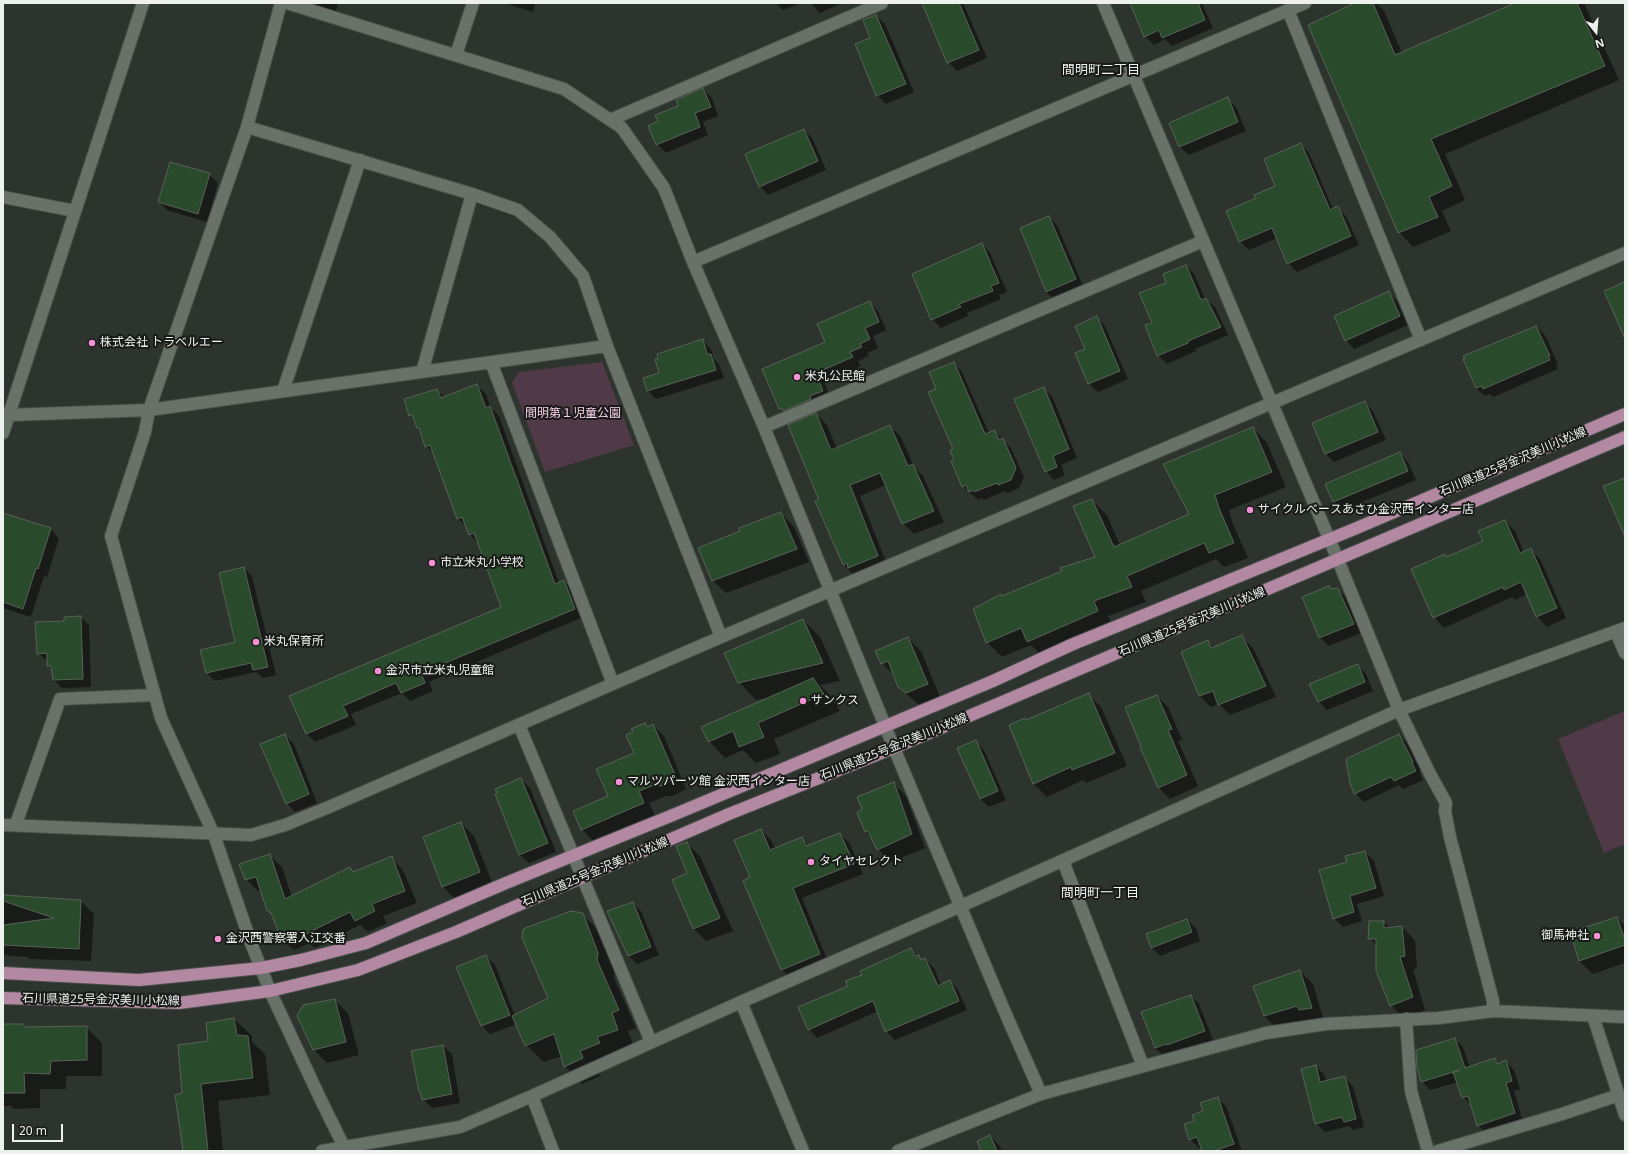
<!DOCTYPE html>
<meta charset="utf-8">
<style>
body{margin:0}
#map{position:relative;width:1628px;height:1154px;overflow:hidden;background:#2d342d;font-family:"Noto Sans",sans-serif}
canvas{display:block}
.frame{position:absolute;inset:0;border:4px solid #eef2ee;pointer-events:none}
.north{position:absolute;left:1576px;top:12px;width:40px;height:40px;-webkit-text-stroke:3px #181b17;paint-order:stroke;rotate:163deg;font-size:11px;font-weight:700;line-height:16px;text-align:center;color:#eef2ee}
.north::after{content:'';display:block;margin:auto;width:14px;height:18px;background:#eef2ee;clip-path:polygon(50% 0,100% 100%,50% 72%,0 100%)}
.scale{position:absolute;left:12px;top:1124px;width:51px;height:18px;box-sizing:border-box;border:2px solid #eef2ee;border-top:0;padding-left:5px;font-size:12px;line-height:14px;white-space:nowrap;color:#eef2ee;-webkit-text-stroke:3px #181b17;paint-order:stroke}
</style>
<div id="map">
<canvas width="1628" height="1154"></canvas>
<div class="frame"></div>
<div class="north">N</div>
<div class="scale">20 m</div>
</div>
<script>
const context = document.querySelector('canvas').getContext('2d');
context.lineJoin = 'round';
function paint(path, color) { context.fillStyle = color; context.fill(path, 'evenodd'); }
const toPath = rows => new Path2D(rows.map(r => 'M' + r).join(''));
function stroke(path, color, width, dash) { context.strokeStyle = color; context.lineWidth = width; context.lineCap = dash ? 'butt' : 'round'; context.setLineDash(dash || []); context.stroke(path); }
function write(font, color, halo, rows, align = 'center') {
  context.font = font + ' "Noto Sans","Noto Sans JP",sans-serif'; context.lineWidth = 4; context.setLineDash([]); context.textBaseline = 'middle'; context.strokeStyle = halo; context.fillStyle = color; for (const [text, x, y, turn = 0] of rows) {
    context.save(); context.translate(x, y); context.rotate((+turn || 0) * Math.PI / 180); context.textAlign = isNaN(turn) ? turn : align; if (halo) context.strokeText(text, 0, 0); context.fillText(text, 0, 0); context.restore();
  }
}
paint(toPath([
 [602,362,634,445,545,472,512,383,519,372],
 [1625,711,1625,844,1604,853,1558,739]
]), '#513a48');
paint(toPath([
 [293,3,338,3,336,11,333,15],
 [504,3,535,3,533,12],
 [776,3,801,3,783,10],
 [811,3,839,3,840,4,820,13],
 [923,3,963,3,987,58,957,71,948,62],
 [1131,3,1202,3,1213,28,1172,46,1165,39,1154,45,1145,36],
 [1357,3,1376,3,1384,11,1402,53,1517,3,1584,3,1619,80,1445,154,1465,200,1442,211,1451,231,1413,247,1399,232],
 [876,16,885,24,914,92,886,104,877,95,871,39],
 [703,89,712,98,718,116,703,122,708,135,666,153,657,144,680,106],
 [1227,99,1236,107,1246,131,1189,155,1180,147,1170,123],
 [804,130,812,138,826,170,768,195,760,186],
 [1301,144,1309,153,1333,209,1337,208,1346,216,1359,245,1297,272,1288,263,1277,238,1249,250,1240,241,1257,199,1276,187],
 [209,174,218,183,207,222,167,210,159,202],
 [1049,217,1057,225,1084,288,1055,300,1046,292,1035,266,1037,265],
 [981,244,990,253,1007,292,999,295,1001,299,967,313,968,316,941,328,932,319],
 [1186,266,1194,274,1205,299,1215,307,1228,335,1195,349,1196,351,1167,364,1158,355,1153,324,1167,283],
 [1388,293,1397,301,1408,325,1354,349,1346,340],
 [869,302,878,311,886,330,873,336,878,348,867,353,869,356,858,361,861,366,824,382,831,399,789,417,780,409,763,369,826,342],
 [1097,318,1105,326,1128,379,1098,392,1089,384,1076,354,1086,350],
 [1536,327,1545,335,1558,364,1556,365,1558,369,1493,397,1490,394,1485,396,1476,388,1465,360],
 [702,340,711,349,714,359,719,364,724,378,656,399,648,391,644,379,660,373],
 [954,363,962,372,989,433,995,431,1011,448,1024,477,1019,488,1008,493,1005,491,984,500,982,498,978,500,963,486,938,389],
 [477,386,486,394,490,407,499,416,559,583,564,581,573,590,583,617,429,682,433,691,410,701,402,693,351,714,356,725,315,742,306,733,291,696,502,607,478,543,469,534,467,527,458,519,435,454,426,446,415,420,410,415,437,390,444,397],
 [1043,388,1052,396,1077,458,1061,465,1065,475,1054,480,1046,471],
 [1364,402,1373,411,1386,440,1334,462,1325,453],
 [816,414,827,425,837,449,890,426,901,437,914,467,923,476,944,522,914,534,903,523,886,485,860,496,888,567,855,576,844,565,817,502,821,500],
 [1253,428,1267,443,1286,487,1229,510,1233,524,1248,558,1224,567,1216,559,1141,591,1146,602,1108,616,1113,626,1042,656,1031,645,1002,657,987,642,1003,597,1097,558,1092,500,1107,515,1120,545,1190,515],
 [1400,453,1408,462,1416,480,1342,510,1333,501],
 [781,513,794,527,809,562,726,593,712,580],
 [4,514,51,529,59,538,47,577,44,576,31,617,3,608,3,519],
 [1505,521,1515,531,1524,552,1530,549,1540,559,1566,618,1547,627,1537,616,1527,594,1515,600,1512,597,1444,628,1434,617,1445,555,1447,558,1484,542],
 [244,568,252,576,276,675,263,678,256,672,215,681,207,673,236,642],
 [1329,587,1331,590,1338,589,1347,598,1361,633,1329,646,1320,638,1303,598],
 [80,617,89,625,91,687,62,688,54,680,53,670,48,666,48,662,38,653,65,622],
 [803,620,820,637,840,681,820,685,830,695,840,711,774,739,780,754,756,763,743,750,725,758,709,741,770,698,756,700,739,682],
 [1242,637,1253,648,1276,697,1230,715,1219,704,1211,707,1200,696,1182,653,1208,642,1214,648],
 [908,638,921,651,940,697,919,705,899,687,895,676,882,663],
 [1357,665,1366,674,1373,691,1327,710,1319,702],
 [1088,694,1101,707,1127,766,1086,783,1083,780,1047,797,1034,784,1010,726,1027,721],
 [1157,696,1168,707,1182,740,1178,741,1198,786,1170,799,1159,788,1141,748],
 [645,724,648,727,653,725,664,736,686,789,673,796,666,796,649,803,655,815,593,841,582,829,609,796,635,753],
 [285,735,294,744,317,803,295,812,287,803],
 [1399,735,1408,744,1421,771,1419,771,1423,780,1403,789,1399,785,1364,802,1355,793],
 [975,741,984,750,1006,800,989,807,980,799],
 [521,779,530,788,556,852,529,863,520,855,496,795],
 [893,783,906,796,925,848,891,862,878,849,873,839,866,832,858,813],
 [461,823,474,836,493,885,456,900,443,887],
 [761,830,771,840,775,849,801,838,809,846,840,834,850,844,863,874,802,898,829,964,792,980,782,970,744,881,751,878],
 [686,843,700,856,733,931,706,941,693,928],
 [1365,852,1374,861,1384,896,1357,904,1362,921,1343,927,1334,918,1348,863],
 [269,855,282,867,292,897,350,869,354,873,391,858,403,870,417,903,383,916,387,923,368,932,360,925,315,948,310,943,294,950,281,938,273,915,268,910,262,890,258,891,246,879],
 [3,896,81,901,94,914,91,961,29,959,27,957,3,955],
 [633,903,641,911,659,955,637,964,629,956],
 [582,914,600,932,615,971,614,978,636,1028,628,1031,634,1047,597,1068,600,1076,582,1084,565,1066,562,1056,544,1062,526,1045,517,1024,490,1034,482,1026,458,968,486,956,495,965,515,1016,549,999],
 [1617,918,1625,926,1625,963,1593,974,1579,961],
 [1187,920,1196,928,1200,941,1160,956,1152,948,1147,935],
 [1370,922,1384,922,1391,929,1402,927,1415,940,1417,969,1413,969,1425,1010,1404,1018,1391,1005,1377,946,1369,938],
 [911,950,923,960,925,959,934,968,941,985,950,981,958,990,967,1010,895,1040,886,1031,878,1011,817,1038,809,1029,849,986,863,975],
 [1300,971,1313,984,1324,1021,1313,1023,1309,1019,1278,1029,1264,1016],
 [1191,996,1199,1004,1213,1040,1176,1053,1164,1056,1155,1048],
 [334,1000,348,1013,359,1055,327,1063,314,1050],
 [234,1019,252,1036,252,1042,265,1054,270,1095,218,1101,223,1151,184,1151,183,1094,210,1041,207,1024],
 [3,1025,25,1028,86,1027,102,1043,102,1076,66,1076,66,1089,40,1089,40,1108,14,1109,11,1106,3,1106],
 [1455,1039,1463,1047,1470,1068,1495,1059,1499,1064,1506,1062,1514,1070,1520,1089,1514,1091,1523,1122,1487,1134,1478,1125,1472,1106,1463,1097,1458,1082,1430,1090,1422,1081],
 [443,1046,452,1054,460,1103,432,1108,423,1099],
 [1315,1066,1324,1074,1326,1082,1344,1077,1353,1086,1364,1127,1353,1130,1349,1126,1325,1132,1316,1123],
 [1217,1098,1226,1106,1242,1151,1204,1151,1202,1147,1199,1148,1190,1139,1196,1121],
 [990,1136,999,1145,1002,1151,982,1151]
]), '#0007');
const building = toPath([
 [922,3,959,3,979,50,947,63,922,3],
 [1130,3,1198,3,1205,20,1162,38,1159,30,1144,37,1130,3],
 [1355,3,1373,3,1395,55,1515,3,1577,3,1605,66,1431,139,1452,186,1429,197,1438,217,1398,233,1308,25,1355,3],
 [876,15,906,84,876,96,855,44,870,38,863,20,876,15],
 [703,88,711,107,695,113,700,127,656,145,648,126,658,121,655,115,678,106,676,100,703,88],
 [1228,97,1238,122,1179,147,1169,123,1228,97],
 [804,129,818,161,759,187,745,154,804,129],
 [1301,143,1330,210,1338,206,1351,236,1287,264,1272,228,1239,242,1226,211,1256,198,1254,195,1275,186,1264,159,1301,143],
 [170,162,210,173,198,214,158,202,170,162],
 [1049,216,1076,279,1046,292,1020,228,1049,216],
 [982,243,999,283,991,286,993,291,959,304,961,307,931,320,912,274,982,243],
 [1186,265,1201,300,1206,298,1221,327,1188,341,1188,343,1157,356,1145,325,1152,323,1139,293,1166,283,1163,274,1186,265],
 [1625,282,1625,339,1604,291,1625,282],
 [1389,291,1400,316,1345,341,1334,316,1389,291],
 [870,301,879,322,865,328,870,339,860,344,862,347,850,352,853,357,816,373,823,391,810,396,811,399,783,411,782,408,779,409,762,369,825,342,817,324,870,301],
 [1097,316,1120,371,1088,384,1075,353,1085,349,1075,326,1097,316],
 [1536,326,1550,356,1548,356,1550,360,1483,389,1482,386,1476,388,1463,359,1465,359,1463,356,1536,326],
 [703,339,707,354,711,354,716,370,647,391,643,378,659,373,655,359,658,359,657,354,703,339],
 [954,362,985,434,995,430,999,440,1003,438,1016,468,1011,480,998,485,997,483,974,492,973,490,969,492,966,485,962,487,951,461,954,460,950,450,953,449,928,392,936,389,929,372,954,362],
 [477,384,486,408,490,406,555,584,564,580,575,609,421,673,425,683,401,693,396,683,343,706,348,716,306,734,289,696,501,607,474,533,469,535,462,517,457,519,430,445,425,447,419,428,417,428,412,415,409,416,404,399,437,389,441,398,477,384],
 [1044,387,1069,449,1053,456,1057,467,1045,472,1014,399,1044,387],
 [1365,401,1378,432,1325,454,1312,423,1365,401],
 [816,413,831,450,890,425,908,466,913,464,934,511,902,524,880,473,850,485,878,556,848,568,847,563,843,565,815,501,819,500,788,425,816,413],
 [1253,427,1272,472,1215,495,1219,508,1234,543,1209,553,1204,543,1127,576,1132,587,1094,601,1098,611,1027,642,1021,628,986,643,973,609,1001,594,1002,596,1062,571,1060,568,1095,557,1073,506,1092,499,1114,547,1189,514,1163,464,1253,427],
 [1400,452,1408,471,1333,502,1325,484,1400,452],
 [1625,478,1625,537,1603,486,1625,478],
 [781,512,797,549,712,581,698,548,740,531,739,528,781,512],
 [3,513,51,528,38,569,36,568,23,609,3,602,3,513],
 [1505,520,1520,553,1531,548,1557,608,1536,617,1521,582,1504,590,1503,587,1433,618,1411,569,1445,554,1446,557,1483,541,1478,531,1505,520],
 [244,567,268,667,253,670,251,663,206,673,200,650,235,642,219,573,244,567],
 [1329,586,1330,589,1338,588,1354,624,1319,638,1302,597,1329,586],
 [81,616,83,679,53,680,51,666,47,666,47,653,37,654,35,622,64,621,64,617,81,616],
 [803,619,823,663,738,683,724,653,803,619],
 [1242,635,1266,686,1218,705,1213,691,1199,696,1181,652,1208,640,1211,648,1242,635],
 [908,637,928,684,906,693,898,687,888,661,881,664,875,651,908,637],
 [1358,664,1365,682,1318,702,1309,684,1358,664],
 [813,678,824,694,758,723,764,737,739,747,733,731,708,742,701,727,813,678],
 [1089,693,1115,753,1072,770,1071,767,1033,784,1009,725,1025,718,1026,720,1089,693],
 [1157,695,1172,729,1168,730,1187,775,1158,788,1140,747,1141,747,1125,707,1157,695],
 [645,723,647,727,653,724,676,777,662,786,654,785,639,791,644,803,581,830,573,811,608,796,596,769,634,753,626,735,633,732,631,729,645,723],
 [285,734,309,794,286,804,260,744,285,734],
 [1399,734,1413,762,1412,763,1416,771,1394,781,1391,777,1354,794,1350,783,1346,759,1399,734],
 [976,740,998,791,980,799,957,748,976,740],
 [521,778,548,843,519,855,495,794,497,793,495,789,521,778],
 [894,782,912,834,877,850,868,831,865,832,857,813,862,809,857,797,894,782],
 [461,822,480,872,442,887,423,837,461,822],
 [761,829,770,850,802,837,806,846,840,833,854,864,793,888,820,954,781,970,743,881,750,877,734,840,761,829],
 [687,842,720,918,693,929,672,880,687,873,676,846,687,842],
 [1365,851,1376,888,1350,896,1354,912,1333,919,1319,870,1347,862,1345,856,1365,851],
 [270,854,285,899,350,867,353,872,392,856,405,891,372,904,375,911,355,921,350,912,302,936,300,930,281,939,271,913,267,911,256,877,245,880,239,864,270,854],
 [3,895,81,900,79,949,3,945,3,925,54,918,3,901,3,895],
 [633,902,651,947,628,956,607,911,633,902],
 [571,911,583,913,598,953,597,960,619,1010,612,1013,618,1030,597,1037,600,1043,580,1051,583,1058,564,1067,554,1034,525,1046,512,1016,548,998,522,938,523,929,571,911],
 [1617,917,1625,940,1625,945,1579,961,1570,932,1617,917],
 [1187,919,1192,932,1151,948,1146,934,1187,919],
 [1369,921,1384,921,1384,928,1402,926,1405,956,1400,957,1413,997,1390,1006,1376,971,1376,939,1368,939,1369,921],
 [911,948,915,956,919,955,921,960,925,958,938,986,950,980,959,1001,885,1032,873,1001,808,1030,798,1007,848,986,845,981,862,975,860,971,911,948],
 [486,955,510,1015,481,1026,456,967,486,955],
 [1300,970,1312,1008,1299,1010,1297,1006,1264,1016,1253,986,1300,970],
 [1191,995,1205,1031,1167,1045,1166,1044,1155,1048,1141,1012,1191,995],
 [335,999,346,1042,313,1050,297,1016,303,1005,335,999],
 [234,1018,237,1035,248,1036,253,1078,201,1084,208,1151,183,1151,175,1095,182,1093,178,1045,208,1041,206,1023,234,1018],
 [3,1024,23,1024,25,1027,87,1026,87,1060,51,1061,50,1074,24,1073,25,1093,3,1093,3,1024],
 [1455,1038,1465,1068,1495,1058,1497,1064,1506,1060,1512,1081,1506,1083,1515,1113,1477,1126,1468,1096,1462,1098,1453,1072,1460,1070,1421,1082,1417,1067,1416,1050,1455,1038],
 [443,1045,452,1094,422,1100,420,1092,419,1092,411,1051,443,1045],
 [1316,1065,1320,1082,1345,1076,1356,1119,1344,1122,1342,1117,1315,1124,1301,1069,1316,1065],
 [1218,1097,1234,1144,1214,1151,1202,1151,1197,1137,1189,1140,1184,1124,1194,1121,1192,1115,1203,1111,1200,1103,1218,1097],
 [990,1135,997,1151,981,1151,977,1141,990,1135]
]);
paint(building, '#2a4b2b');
stroke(building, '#596159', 1);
const minor = toPath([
 [281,3,247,127,149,410,145,432,111,536,161,718,214,835,251,943,270,991,319,1096,346,1151],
 [287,3,564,89,622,128,664,188,693,262,764,427,894,748,1004,1010,1041,1094],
 [1103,3,1338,560,1399,710,1429,772,1446,803,1445,811,1450,837,1493,1001,1493,1011],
 [1288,10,1421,340],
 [456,55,473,3],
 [610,120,882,3],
 [247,127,472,194,518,210,550,237,583,276,607,346,721,637],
 [3,197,75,211],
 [693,262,1305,3],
 [491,362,613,684],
 [422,372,472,194],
 [283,391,360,160],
 [3,414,9,415,149,410,607,346],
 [764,427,1203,241],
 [3,433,143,3],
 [1616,632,1625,653],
 [519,725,651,1042],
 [16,824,60,699,155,695],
 [3,825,251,835,285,825,329,807,721,637,1625,253],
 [1063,861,1143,1066],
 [741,1002,803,1151],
 [1593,1016,1625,1115],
 [1406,1019,1411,1091,1428,1151],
 [532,1096,553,1151],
 [322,1151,460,1127,532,1096,741,1002,961,906,1399,710,1625,628],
 [898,1151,1041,1094,1266,1033,1326,1024,1439,1018,1493,1011,1625,1017],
 [1438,1151,1562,1114,1619,1095]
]);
const major = toPath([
 [3,973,139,980,261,968,301,960,366,943,506,883,673,815,993,681,1071,645,1352,530,1625,414],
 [3,998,179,1003,270,991,358,970,456,932,729,814,894,748,1625,437]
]);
stroke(minor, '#494f49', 14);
stroke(major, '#494f49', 14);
stroke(minor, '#697269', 12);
stroke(major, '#b288a3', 12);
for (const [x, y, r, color] of [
 [92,343,4,"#f491d4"],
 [797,377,4,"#f491d4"],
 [1250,510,4,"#f491d4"],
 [432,563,4,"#f491d4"],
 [256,642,4,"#f491d4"],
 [378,671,4,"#f491d4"],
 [803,701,4,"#f491d4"],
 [619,782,4,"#f491d4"],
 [811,862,4,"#f491d4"],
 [1597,936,4,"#f491d4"],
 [218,939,4,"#f491d4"]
]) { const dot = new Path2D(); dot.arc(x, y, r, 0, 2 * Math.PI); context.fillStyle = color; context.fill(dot); stroke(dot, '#181b17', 1.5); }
write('12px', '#eef2ee', '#181b17', [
 ["株式会社 トラベルエー",100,343],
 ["米丸公民館",805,377],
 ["サイクルベースあさひ金沢西インター店",1258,510],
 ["市立米丸小学校",440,563],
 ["米丸保育所",264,642],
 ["金沢市立米丸児童館",386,671],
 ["サンクス",811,701],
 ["マルツパーツ館 金沢西インター店",627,782],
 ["タイヤセレクト",819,862],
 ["御馬神社",1589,936,"right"],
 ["金沢西警察署入江交番",226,939]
], 'left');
write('12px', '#f8cfe9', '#181b17', [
 ["間明第１児童公園",573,414]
]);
write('12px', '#eef2ee', '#181b17', [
 ["石川県道25号金沢美川小松線",1513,462,-23],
 ["石川県道25号金沢美川小松線",1192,622,-23],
 ["石川県道25号金沢美川小松線",894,747,-22],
 ["石川県道25号金沢美川小松線",595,872,-23],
 ["石川県道25号金沢美川小松線",101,1000,1]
]);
write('13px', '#eef2ee', '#181b17', [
 ["間明町二丁目",1101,70],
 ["間明町一丁目",1100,893]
]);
</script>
